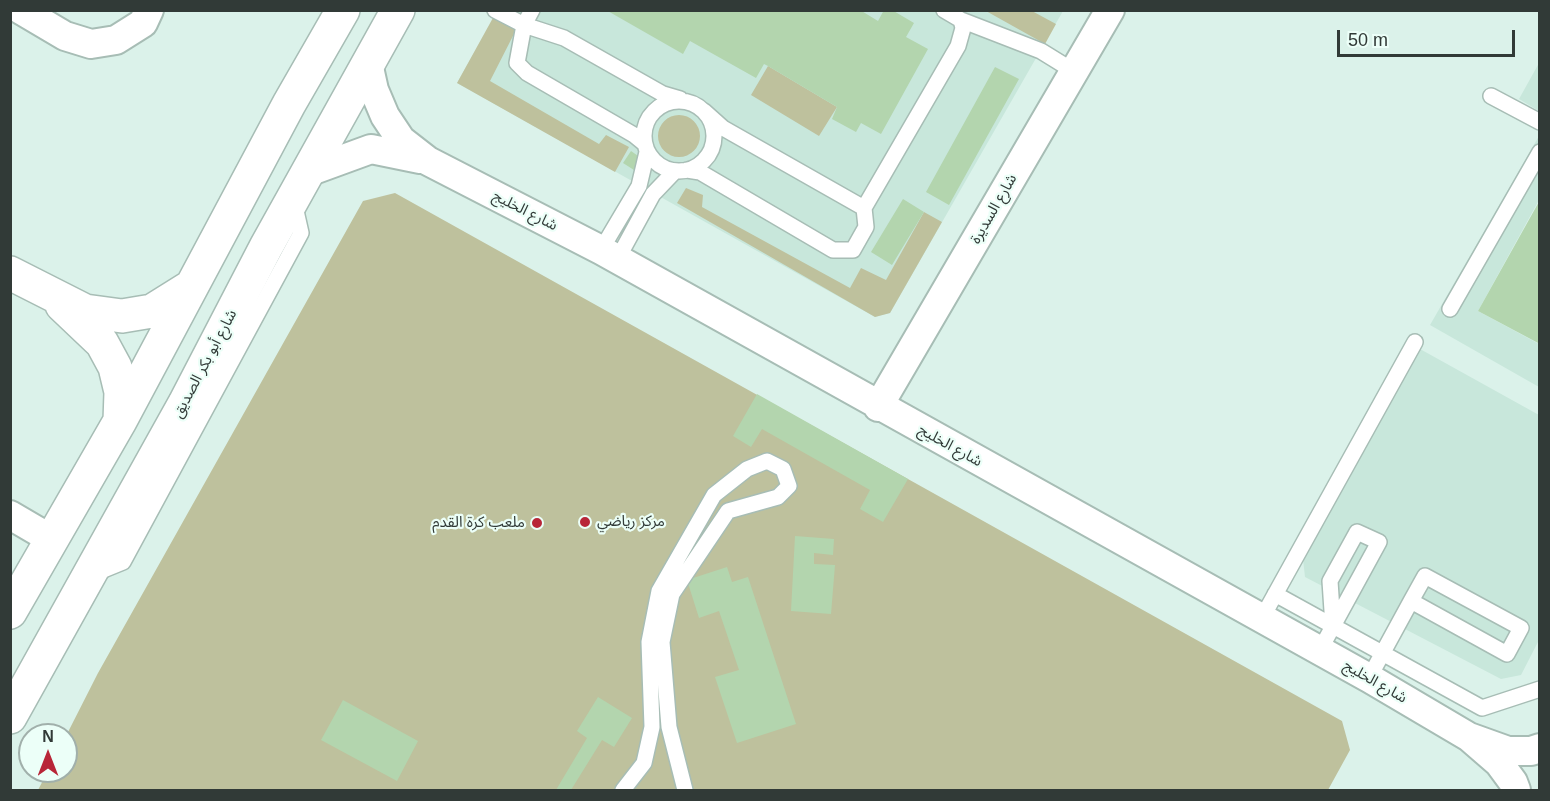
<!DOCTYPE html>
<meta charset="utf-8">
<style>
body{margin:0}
#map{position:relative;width:1550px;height:801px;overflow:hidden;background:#dbf2ea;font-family:Arial,sans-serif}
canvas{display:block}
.frame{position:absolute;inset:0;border:12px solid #313a37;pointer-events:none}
.north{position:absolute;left:18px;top:723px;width:60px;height:60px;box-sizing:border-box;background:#ecfff8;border:2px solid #a1b0ab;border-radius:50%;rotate:0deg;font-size:16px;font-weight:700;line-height:24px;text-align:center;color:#313a37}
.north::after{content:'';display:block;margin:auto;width:21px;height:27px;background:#b82638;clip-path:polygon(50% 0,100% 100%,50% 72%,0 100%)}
.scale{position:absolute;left:1337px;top:30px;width:178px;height:27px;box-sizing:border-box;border:3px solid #313a37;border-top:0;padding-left:8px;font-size:18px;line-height:21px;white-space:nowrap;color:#313a37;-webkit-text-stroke:4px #ecfff8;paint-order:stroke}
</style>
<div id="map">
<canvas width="1550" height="801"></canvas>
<div class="frame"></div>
<div class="north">N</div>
<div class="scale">50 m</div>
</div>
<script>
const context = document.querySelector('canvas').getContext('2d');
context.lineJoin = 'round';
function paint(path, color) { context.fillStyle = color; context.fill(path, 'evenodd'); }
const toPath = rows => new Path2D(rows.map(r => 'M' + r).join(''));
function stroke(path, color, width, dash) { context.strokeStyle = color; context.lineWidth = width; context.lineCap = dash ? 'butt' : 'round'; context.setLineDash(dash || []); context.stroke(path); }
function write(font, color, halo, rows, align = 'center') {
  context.font = font + ' Arial,"Noto Sans Arabic",sans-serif'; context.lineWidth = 4.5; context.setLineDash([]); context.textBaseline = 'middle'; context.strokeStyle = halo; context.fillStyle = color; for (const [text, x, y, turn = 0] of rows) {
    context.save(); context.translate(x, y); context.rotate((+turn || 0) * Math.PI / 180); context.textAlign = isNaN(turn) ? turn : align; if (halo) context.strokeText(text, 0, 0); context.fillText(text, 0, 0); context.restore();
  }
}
paint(toPath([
 [498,11,1063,11,890,313,875,317,457,83],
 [1539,63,1539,111,1519,99],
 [1539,136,1539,200,1478,311,1539,344,1539,387,1430,325],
 [1420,349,1539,415,1539,640,1521,675,1501,679,1305,577,1303,559]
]), '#c8e7db');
paint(toPath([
 [986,11,1032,11,1056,24,1045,44],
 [494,16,516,30,490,81,599,144,606,135,629,147,615,172,457,83],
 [768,66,837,107,819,136,751,95],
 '658 136a21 21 0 1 1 42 0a21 21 0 1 1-42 0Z',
 [686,188,703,195,702,207,850,288,861,268,886,280,924,212,942,222,890,313,875,317,677,203],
 [395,193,1342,721,1350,750,1328,790,38,790,48,771,66,771,66,736,98,673,363,201]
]), '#bec19d');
paint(toPath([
 [606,10,860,10,878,21,884,10,892,10,914,23,906,37,928,49,881,134,861,123,856,132,832,119,837,107,768,66,764,64,756,78,690,41,683,54],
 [995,67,1019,79,949,205,926,192],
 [631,151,641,158,634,170,623,163],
 [903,199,924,212,892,265,871,252],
 [1540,200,1540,344,1478,311],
 [757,394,908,479,883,522,860,509,870,490,762,429,751,447,733,436],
 [795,536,834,539,833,555,814,553,814,564,835,565,831,614,791,611],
 [727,567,732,582,748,577,796,724,737,743,715,677,739,670,719,611,699,618,687,580],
 [598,697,632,718,614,747,602,740,571,790,556,790,587,738,577,731],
 [343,700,418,741,397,781,321,740]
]), '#b3d5ae');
const lane = toPath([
 [495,10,524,25,564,38,663,94,680,99],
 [532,10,524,25,517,63,527,73,634,135,645,144],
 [944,10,961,20,1041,51,1075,72],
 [1491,96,1540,122],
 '644 136a35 35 0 1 1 70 0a35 35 0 1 1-70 0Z',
 [704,111,723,128,864,208,958,46,963,28,961,20],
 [687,170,700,172,833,250,853,250,866,227,864,208],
 [601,250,639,186,647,152],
 [617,260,653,194,675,171],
 [1450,309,1540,152],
 [96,573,123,562,301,233,294,202],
 [1275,594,1482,708,1540,689],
 [1262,618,1415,342],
 [1320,650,1379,542,1357,532,1330,581,1333,626],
 [1369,678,1411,601,1425,576,1521,628,1507,654,1411,601],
 [623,790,644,763,652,727,649,642,659,591,714,495,747,469,767,461,783,469,789,486,778,497,728,511,672,594,662,642,669,727,685,790]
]);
const street = toPath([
 [21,10,65,36,91,44,116,40,143,23,149,10],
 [368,63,374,90,385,116,401,140,428,161,601,250,1369,678,1469,737],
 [308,172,371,149,420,159],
 [878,407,1110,10],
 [10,515,51,539],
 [1516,790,1513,782,1499,763,1469,737,1508,751,1531,751,1540,748]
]);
const secondary = toPath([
 [10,273,85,311,122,316,152,311,192,286],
 [62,305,102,343,115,367,121,392,120,421],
 [10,612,120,421,289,104,343,10],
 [10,717,185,403,266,247,398,10]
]);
stroke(lane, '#a7bdb5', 18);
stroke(street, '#a7bdb5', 32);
stroke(secondary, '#a7bdb5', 36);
stroke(lane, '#fff', 15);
stroke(street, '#fff', 28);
stroke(secondary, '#fff', 33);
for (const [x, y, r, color] of [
 [585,522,6,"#b82638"],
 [537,523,6,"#b82638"]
]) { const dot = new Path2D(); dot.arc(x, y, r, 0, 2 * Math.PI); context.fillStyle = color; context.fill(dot); stroke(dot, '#ecfff8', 2); }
write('15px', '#313a37', '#ecfff8', [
 ["شارع السديرة",994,209,-60],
 ["شارع الخليج",525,211,27],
 ["شارع أبو بكر الصديق",205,364,-62],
 ["شارع الخليج",950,446,29],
 ["شارع الخليج",1375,682,30]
]);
write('15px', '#313a37', '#ecfff8', [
 ["مركز رياضي",597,522],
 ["ملعب كرة القدم",525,523,"right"]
], 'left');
</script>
